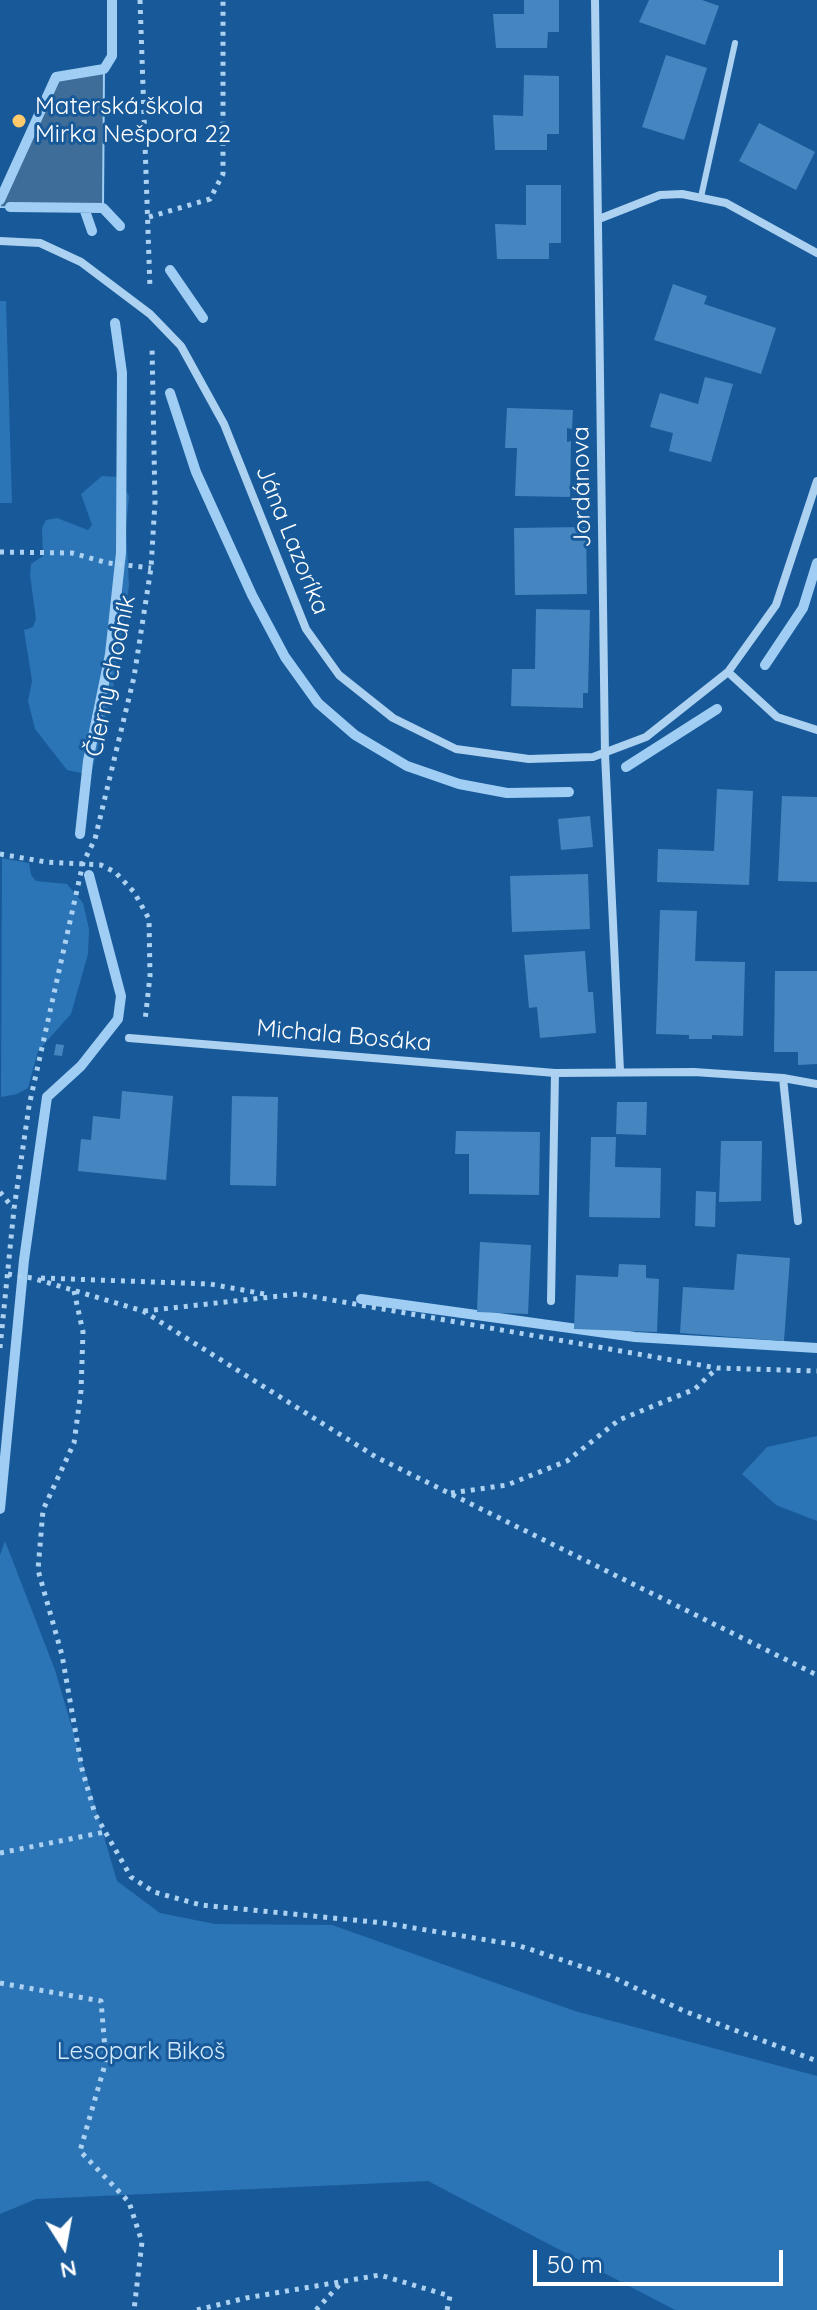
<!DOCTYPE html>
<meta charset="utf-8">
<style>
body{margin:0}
#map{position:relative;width:817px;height:2310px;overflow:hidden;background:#185a99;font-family:Quicksand,sans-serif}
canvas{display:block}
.north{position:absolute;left:24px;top:2206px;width:80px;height:80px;-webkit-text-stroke:6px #185a99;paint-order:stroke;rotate:169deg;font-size:22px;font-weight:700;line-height:32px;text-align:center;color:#fff}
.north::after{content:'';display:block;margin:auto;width:28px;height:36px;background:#fff;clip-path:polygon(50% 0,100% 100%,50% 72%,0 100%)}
.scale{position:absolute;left:533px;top:2250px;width:250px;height:36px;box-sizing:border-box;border:4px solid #fff;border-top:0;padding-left:10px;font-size:24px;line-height:28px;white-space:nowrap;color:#fff;-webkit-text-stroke:6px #185a99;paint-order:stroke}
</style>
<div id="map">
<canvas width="817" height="2310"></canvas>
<div class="north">N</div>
<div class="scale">50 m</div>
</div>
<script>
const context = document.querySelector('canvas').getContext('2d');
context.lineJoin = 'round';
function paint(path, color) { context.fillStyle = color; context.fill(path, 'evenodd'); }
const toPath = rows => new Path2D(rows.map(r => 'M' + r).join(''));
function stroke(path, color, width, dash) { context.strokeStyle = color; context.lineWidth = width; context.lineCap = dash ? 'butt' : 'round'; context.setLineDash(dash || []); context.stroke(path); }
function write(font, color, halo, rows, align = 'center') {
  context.font = font + ' Quicksand,sans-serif'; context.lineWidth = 6; context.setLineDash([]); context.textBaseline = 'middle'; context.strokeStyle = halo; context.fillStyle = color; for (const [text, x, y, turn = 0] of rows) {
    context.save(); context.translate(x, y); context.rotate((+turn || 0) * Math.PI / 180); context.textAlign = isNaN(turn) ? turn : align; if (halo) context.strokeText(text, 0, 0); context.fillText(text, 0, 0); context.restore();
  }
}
paint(toPath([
 [0,301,6,301,12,503,0,503],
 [102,476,119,477,129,496,126,528,129,586,113,688,91,775,67,770,35,729,28,701,32,681,24,630,33,627,36,619,30,575,31,564,43,556,42,528,46,520,57,518,88,530,92,525,81,494],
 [2,858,29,863,31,875,36,881,67,884,83,903,89,929,88,954,71,1014,38,1051,28,1088,17,1094,1,1097],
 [817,1436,817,1521,776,1505,742,1474,767,1447],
 [5,1541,55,1670,117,1881,160,1913,215,1924,332,1925,575,2011,817,2076,817,2310,675,2310,428,2181,36,2199,0,2214,0,1555]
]), '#2b74b6');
const water = toPath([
 [104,69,103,208,0,207,0,200,56,77,104,69]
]);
paint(water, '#3f6d9a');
stroke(water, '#9fcdf4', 2);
stroke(toPath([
 [0,200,56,77,104,69,112,56,112,0],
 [10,207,103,208,120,226],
 [84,208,92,231],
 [170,270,203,318],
 [170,393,196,472,252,595,285,657,318,703,355,735,407,766,459,784,507,793,569,792],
 [765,665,803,608,817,563],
 [626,767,717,709],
 [80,834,88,761,110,654,121,553,122,373,115,323],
 [361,1299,635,1337,817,1348],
 [0,1509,24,1260,47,1097,81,1066,118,1019,121,996,89,875]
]), '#9fcdf4', 10);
paint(toPath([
 [524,0,559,0,559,32,548,32,547,48,496,48,493,14,524,14],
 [649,0,702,0,719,6,705,45,639,22],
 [666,55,707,68,684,140,642,127],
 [524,75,559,76,559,134,547,134,547,150,495,150,493,115,523,116],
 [759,123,815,152,796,190,739,161],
 [526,185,561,185,561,243,549,243,549,259,497,259,495,224,526,225],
 [673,284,707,296,704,304,776,328,761,374,654,340],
 [705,377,733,384,711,462,669,451,673,433,650,427,660,393,698,404],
 [507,408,573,410,572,429,567,428,567,442,571,441,570,497,515,496,517,448,505,448],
 [586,527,587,594,515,595,514,528],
 [536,609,590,610,588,693,583,693,583,708,511,706,512,669,535,669],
 [717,789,753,791,749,885,657,882,658,849,714,851],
 [782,796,817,797,817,882,778,881],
 [590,816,593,847,561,850,558,819],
 [588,874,590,929,512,932,510,876],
 [660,910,697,911,695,961,745,962,743,1036,712,1035,712,1039,689,1039,689,1035,656,1034],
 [585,951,588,992,593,992,596,1033,540,1038,537,1007,529,1008,524,955],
 [775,971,817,971,817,1064,798,1065,798,1052,774,1052],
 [56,1044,64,1045,62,1056,54,1055],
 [122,1091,173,1096,166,1180,78,1171,81,1139,91,1140,93,1116,120,1119],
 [232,1096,278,1097,276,1186,230,1185],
 [617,1102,647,1102,646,1135,616,1134],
 [456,1131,540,1132,539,1195,469,1194,469,1154,455,1154],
 [591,1137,616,1137,615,1167,661,1168,660,1218,589,1217],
 [721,1141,762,1141,761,1201,719,1202],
 [696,1191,716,1192,715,1227,695,1226],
 [480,1242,531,1245,528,1314,477,1312],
 [737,1254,790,1258,784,1341,680,1333,683,1287,734,1290],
 [619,1264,646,1265,646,1278,659,1279,657,1332,574,1329,576,1275,618,1277]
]), '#4586c1');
stroke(toPath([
 [140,0,150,288],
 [149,217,210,199,223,174,223,0],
 [0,552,72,553,108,563,151,568],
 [0,854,46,862,101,865,115,872,134,892,149,919,150,976,145,1021],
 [0,1192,13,1208],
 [8,1274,32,1278,143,1311,376,1457,817,1675],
 [41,1278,210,1284,270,1295],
 [74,1291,83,1332,81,1391,74,1443,43,1510,38,1570,62,1655,82,1769,95,1814,131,1877,154,1892,201,1905,384,1923,517,1945,610,1976,684,2011,817,2061],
 [144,1311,298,1294,717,1368,817,1371],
 [0,1348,14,1209,29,1106,83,863,95,839,134,677,151,568,155,502,152,346],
 [451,1493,507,1485,567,1461,619,1420,695,1389,717,1368],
 [0,1853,105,1832],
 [0,1983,101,2001,106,2061,80,2151,129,2202,142,2242,134,2310],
 [197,2310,246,2298,380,2275,450,2296,447,2310],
 [316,2310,341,2283]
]), '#acd1f1', 5, [4, 6]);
stroke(toPath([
 [701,197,735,43]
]), '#acd1f1', 6);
stroke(toPath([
 [595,0,605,754,620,1071],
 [599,219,660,195,682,194,726,203,817,253],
 [0,241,40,243,81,262,150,314,181,346,224,424,306,629,339,675,393,718,456,749,529,759,593,757,646,737,728,672,776,605,817,481],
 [728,672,777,717,817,730],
 [129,1038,555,1073,694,1072,783,1078,798,1221],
 [783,1078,817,1084],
 [551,1301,555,1073]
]), '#acd1f1', 8);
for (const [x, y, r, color] of [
 [19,121,8,"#ffca6c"]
]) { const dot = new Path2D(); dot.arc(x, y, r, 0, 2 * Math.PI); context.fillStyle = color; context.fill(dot); stroke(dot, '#185a99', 3); }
write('24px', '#fff', '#185a99', [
 ["Materská škola",35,107],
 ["Mirka Nešpora 22",35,135]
], 'left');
write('24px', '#fff', '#185a99', [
 ["Jordánova",582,487,-91],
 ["Jána Lazoríka",292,540,68],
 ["Čierny chodník",111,676,-78],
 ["Michala Bosáka",344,1036,5]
]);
write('24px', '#d3e9fc', '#185a99', [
 ["Lesopark Bikoš",141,2052]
]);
</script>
